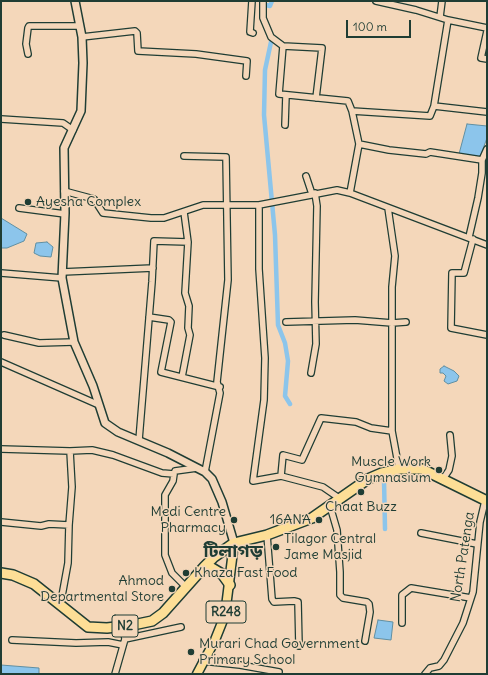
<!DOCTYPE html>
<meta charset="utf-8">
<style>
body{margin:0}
#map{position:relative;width:488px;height:675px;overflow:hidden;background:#f4d7ba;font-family:Delius,sans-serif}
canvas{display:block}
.frame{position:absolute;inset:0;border:2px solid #1f3d34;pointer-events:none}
.scale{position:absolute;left:346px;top:20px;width:65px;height:18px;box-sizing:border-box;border:2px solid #1f3d34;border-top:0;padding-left:5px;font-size:12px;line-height:14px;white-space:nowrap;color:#1f3d34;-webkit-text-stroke:3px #f4d7ba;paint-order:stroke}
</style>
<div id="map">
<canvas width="488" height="675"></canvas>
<div class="frame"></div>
<div class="scale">100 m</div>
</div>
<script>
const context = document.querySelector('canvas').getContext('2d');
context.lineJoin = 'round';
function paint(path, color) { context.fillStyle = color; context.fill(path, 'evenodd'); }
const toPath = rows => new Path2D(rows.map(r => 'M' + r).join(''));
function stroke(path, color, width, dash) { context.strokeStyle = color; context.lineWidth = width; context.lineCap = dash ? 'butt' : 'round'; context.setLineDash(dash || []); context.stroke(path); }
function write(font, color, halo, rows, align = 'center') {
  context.font = font + ' Delius,"Noto Sans Bengali",sans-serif'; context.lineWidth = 3; context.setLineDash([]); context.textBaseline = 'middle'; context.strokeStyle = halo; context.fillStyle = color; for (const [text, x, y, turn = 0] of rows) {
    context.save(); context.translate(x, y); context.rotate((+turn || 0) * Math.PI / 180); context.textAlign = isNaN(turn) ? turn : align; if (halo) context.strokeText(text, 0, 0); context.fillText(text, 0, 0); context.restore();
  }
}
const water = toPath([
 [467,124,487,126,487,138,480,157,459,154,467,124],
 [1,218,27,234,24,241,7,248,1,248,1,218],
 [47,242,53,247,51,257,40,256,34,253,36,243,47,242],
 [444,366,454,371,459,376,457,381,448,384,444,381,446,376,443,373,440,373,440,369,444,366],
 [378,620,393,622,391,640,374,638,378,620],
 [1,665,39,668,39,674,1,674,1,665]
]);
paint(water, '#8cc5eb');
stroke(water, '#608fa2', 1);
stroke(toPath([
 [266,5,270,6,272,1],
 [271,42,265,70,264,115,275,235,278,325,285,343,288,361,285,396,290,404],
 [384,479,385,529]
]), '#8cc5eb', 4.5);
const minor = toPath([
 [252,1,250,32,253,33],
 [263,1,263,18,271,37,283,46,279,94,348,101,352,111,430,116,434,106],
 [376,1,416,10,448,20],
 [440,17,442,1],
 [487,28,448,20,434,106,487,112],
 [487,31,481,58,487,59],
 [82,37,135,31,137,33,138,51,196,54,247,61,246,76],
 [283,46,322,48,316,98],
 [28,54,26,44,28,28,29,26,80,26],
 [352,111,359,144,389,150,426,154,430,152,482,160],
 [1,119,63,123,73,130],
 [285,125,286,95],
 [184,156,226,157,228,280,217,382,220,393,205,472],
 [306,176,312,194],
 [64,191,94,199,103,213,151,218,164,218,203,205,259,205,337,190,350,193,487,245],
 [350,193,359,144],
 [259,205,259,269,265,358,264,400,253,481,281,476,323,487,339,498],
 [19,208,65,214],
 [388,208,395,256,392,287,392,431,399,469],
 [469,237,478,198,482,173,482,160,487,149],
 [473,239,464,273,452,273,451,328,487,335],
 [62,272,153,268],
 [1,273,62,278],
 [149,317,169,320,171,322,161,372,220,387],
 [286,322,355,320,392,323,406,322],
 [4,335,39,343,74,342],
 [1,362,99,405],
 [311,373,316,344,315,302,317,206,315,193],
 [182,377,190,335,188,328,189,306,185,293,188,242],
 [139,440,152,282,154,241,188,242,184,212],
 [1,449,70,451,92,450,113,455,162,473,174,474,175,471,197,468],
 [174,474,173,481,165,495,165,555,172,573,186,587],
 [281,476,283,455,302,460,321,418,356,422,371,428,392,431],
 [443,479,449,470,452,456,450,435],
 [330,506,337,530,340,572,340,595,343,598,367,602,369,604,370,612,365,641],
 [1,522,41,526,49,524,69,525],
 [421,533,477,544],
 [267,535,272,599,274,602,294,601,298,602,299,646],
 [58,602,62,596,68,563,69,525,72,487,70,451],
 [402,623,402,595,411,588,471,598],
 [125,639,181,627],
 [12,640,76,643,108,642,123,645],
 [202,661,240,665,279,672],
 [115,674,125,639,123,626],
 [425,674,430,668,439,666,444,660,463,623,473,592,480,522,485,501]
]);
const tertiary = toPath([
 [75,1,82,37,83,63,81,111,64,148,65,213,62,278,74,342,93,386,105,423,118,432,168,453,205,472,212,479,222,502,234,543]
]);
const primary = toPath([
 [197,674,215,640,225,615,234,543]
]);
const trunk = toPath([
 [204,567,212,568,222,574,230,585],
 [1,573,13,575,34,584,88,627,107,628,133,625,152,621,163,613,204,567,214,557,234,543,267,535,312,518,368,479,382,473,399,469,422,469,487,501]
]);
stroke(minor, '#1f3d34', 8);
stroke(tertiary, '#1f3d34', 10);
stroke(primary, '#1f3d34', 11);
stroke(trunk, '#1f3d34', 12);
stroke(minor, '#f4d7ba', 5.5);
stroke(tertiary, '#f4d7ba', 7);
stroke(primary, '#fdde96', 8);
stroke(trunk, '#fdde96', 9);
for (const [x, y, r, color] of [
 [28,202,4,"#1f3d34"],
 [439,470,4,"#1f3d34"],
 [361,492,4,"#1f3d34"],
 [234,520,4,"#1f3d34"],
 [319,520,4,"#1f3d34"],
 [276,547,4,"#1f3d34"],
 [186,573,4,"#1f3d34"],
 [172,589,4,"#1f3d34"],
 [191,652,4,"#1f3d34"]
]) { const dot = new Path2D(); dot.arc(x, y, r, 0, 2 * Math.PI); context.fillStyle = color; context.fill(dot); stroke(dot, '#f4d7ba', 1.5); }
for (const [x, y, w] of [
 [226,612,40],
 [125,626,26]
]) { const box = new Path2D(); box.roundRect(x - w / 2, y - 11, w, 22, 3); context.fillStyle = '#f4d7ba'; context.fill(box); stroke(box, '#1f3d34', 1); }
write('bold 13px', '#1f3d34', null, [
 ["R248",226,612],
 ["N2",125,626]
]);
write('14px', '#1f3d34', '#f4d7ba', [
 ["Ayesha Complex",36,202],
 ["Muscle Work",431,462,"right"],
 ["Gymnasium",431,478,"right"],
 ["Chaat Buzz",361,507,"center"],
 ["Medi Centre",226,512,"right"],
 ["Pharmacy",226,528,"right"],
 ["16ANA",311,520,"right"],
 ["Tilagor Central",284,539],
 ["Jame Masjid",284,555],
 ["Khaza Fast Food",194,573],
 ["Ahmod",164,581,"right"],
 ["Departmental Store",164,597,"right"],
 ["Murari Chad Government",199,644],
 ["Primary School",199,660]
], 'left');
write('14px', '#1f3d34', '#f4d7ba', [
 ["North Patenga",463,557,-81]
]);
write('bold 18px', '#1f3d34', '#f4d7ba', [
 ["টিলাগড়",233,552]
]);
</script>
